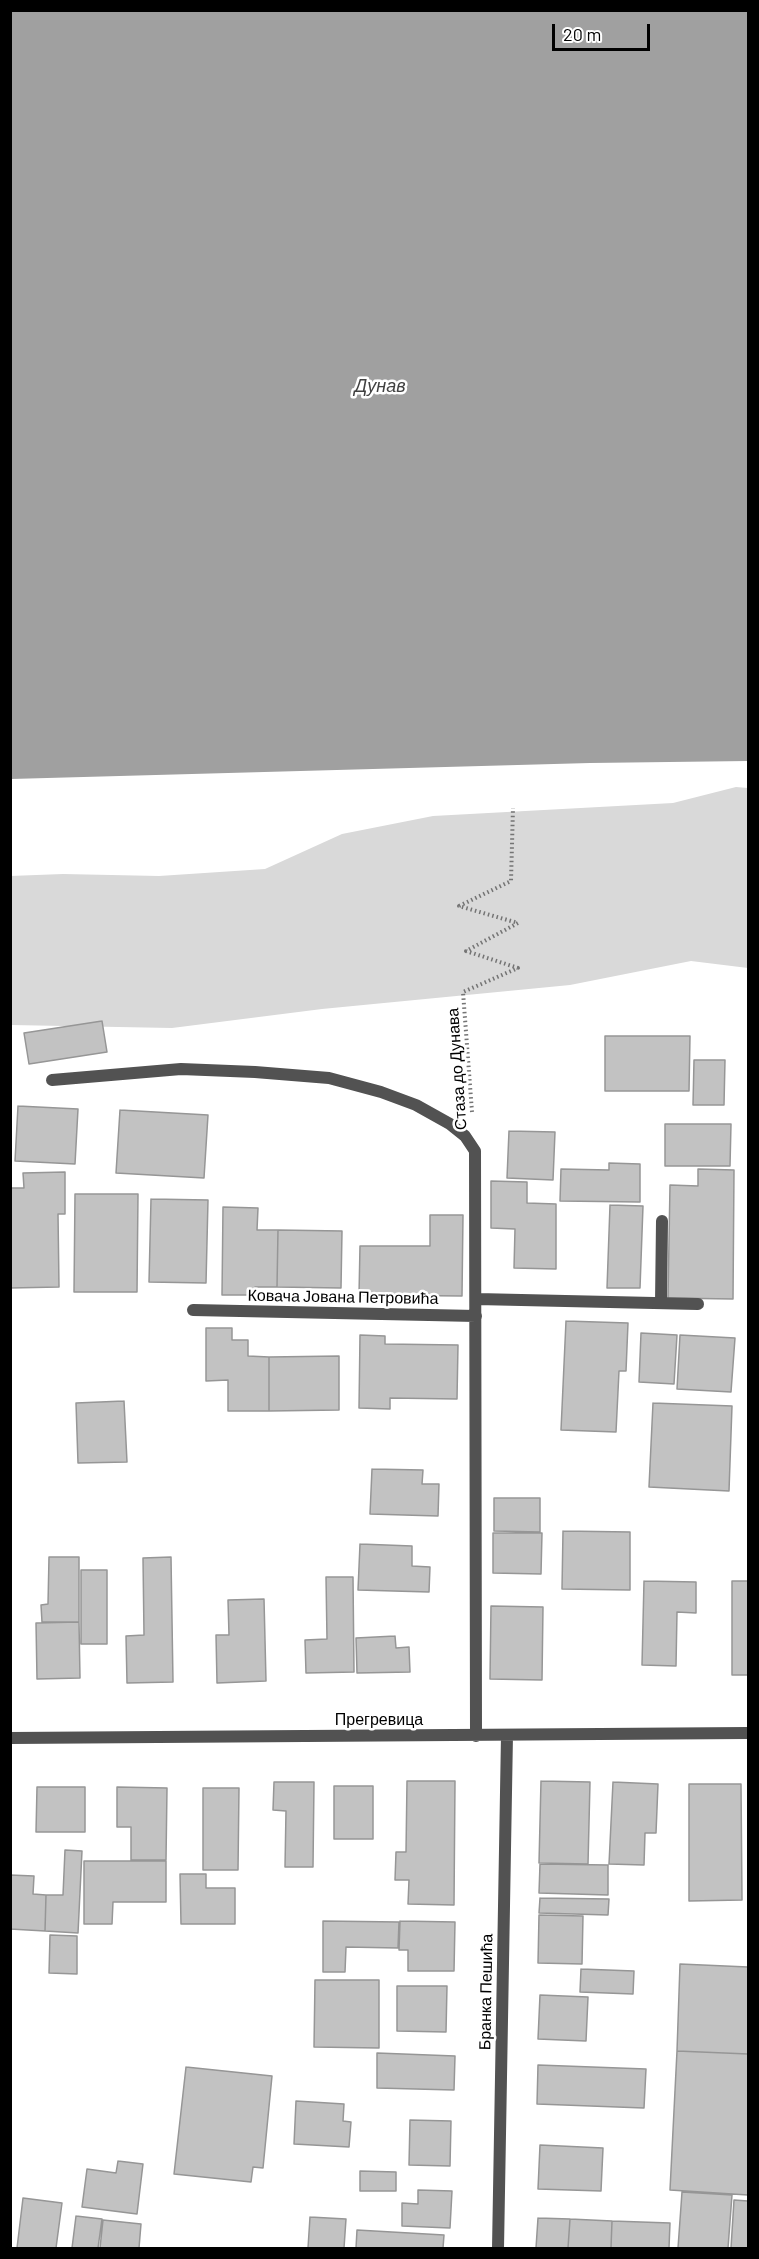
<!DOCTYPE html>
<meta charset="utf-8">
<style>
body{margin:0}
#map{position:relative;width:759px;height:2259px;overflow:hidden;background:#fff;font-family:Barlow,sans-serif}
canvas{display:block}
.frame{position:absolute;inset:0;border:12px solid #000;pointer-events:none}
.scale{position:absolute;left:552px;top:24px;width:98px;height:27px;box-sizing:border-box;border:3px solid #000;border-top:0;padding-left:8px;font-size:18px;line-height:21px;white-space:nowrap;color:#000;-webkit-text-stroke:4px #fff;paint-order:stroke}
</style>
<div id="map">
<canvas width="759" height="2259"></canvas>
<div class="frame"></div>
<div class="scale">20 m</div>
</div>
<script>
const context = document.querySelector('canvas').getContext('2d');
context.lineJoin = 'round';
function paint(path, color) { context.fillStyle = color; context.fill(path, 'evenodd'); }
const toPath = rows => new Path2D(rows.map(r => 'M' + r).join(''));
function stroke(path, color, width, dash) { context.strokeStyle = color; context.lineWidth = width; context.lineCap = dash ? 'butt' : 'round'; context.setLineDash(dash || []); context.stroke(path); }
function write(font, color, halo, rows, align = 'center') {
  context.font = font + ' Barlow,sans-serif'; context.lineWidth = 5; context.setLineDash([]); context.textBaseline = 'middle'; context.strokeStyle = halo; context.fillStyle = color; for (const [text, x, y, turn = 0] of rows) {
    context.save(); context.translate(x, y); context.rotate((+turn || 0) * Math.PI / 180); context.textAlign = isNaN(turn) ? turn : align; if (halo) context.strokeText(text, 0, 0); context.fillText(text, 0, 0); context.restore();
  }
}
paint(toPath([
 [736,787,748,788,748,968,691,961,570,985,322,1009,172,1028,11,1025,10,876,63,874,159,876,265,869,342,834,433,816,673,803]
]), '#d9d9d9');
paint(toPath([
 [10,11,748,11,748,761,590,763,11,779]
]), '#a0a0a0');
const building = toPath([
 [102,1021,107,1052,29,1064,24,1033,102,1021],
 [605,1036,690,1036,689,1091,605,1091,605,1036],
 [694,1060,725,1060,724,1105,693,1105,694,1060],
 [18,1106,78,1109,75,1164,15,1161,18,1106],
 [120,1110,208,1115,204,1178,116,1173,120,1110],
 [665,1124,731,1124,730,1166,665,1166,665,1124],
 [509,1131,555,1132,553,1180,507,1178,509,1131],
 [609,1163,640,1164,640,1202,560,1201,561,1169,609,1170,609,1163],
 [698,1169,734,1170,733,1299,668,1298,670,1185,698,1186,698,1169],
 [65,1172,65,1214,58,1214,59,1287,10,1288,10,1188,24,1188,23,1173,65,1172],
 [491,1181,527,1182,527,1203,556,1204,556,1269,514,1268,515,1229,491,1228,491,1181],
 [75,1194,138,1194,137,1292,74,1292,75,1194],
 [151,1199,208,1200,206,1283,149,1282,151,1199],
 [610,1205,643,1206,640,1288,607,1288,610,1205],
 [223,1207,258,1208,257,1230,278,1230,277,1287,255,1287,255,1295,222,1295,223,1207],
 [430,1215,463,1215,462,1296,359,1295,360,1246,430,1246,430,1215],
 [278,1230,342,1231,341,1288,277,1287,278,1230],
 [566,1321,628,1323,626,1371,619,1371,616,1432,561,1430,566,1321],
 [206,1328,232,1328,232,1340,248,1340,248,1356,269,1357,269,1411,228,1411,228,1380,206,1381,206,1328],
 [641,1333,677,1335,674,1384,639,1382,641,1333],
 [360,1335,385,1336,385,1344,458,1345,457,1399,390,1398,390,1409,359,1408,360,1335],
 [680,1335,735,1338,731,1392,677,1389,680,1335],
 [339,1356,339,1410,269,1411,269,1357,339,1356],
 [124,1401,127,1462,78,1463,76,1403,124,1401],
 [653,1403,732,1406,729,1491,649,1487,653,1403],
 [372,1469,423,1470,422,1484,439,1484,438,1516,370,1514,372,1469],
 [494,1498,540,1498,540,1532,494,1531,494,1498],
 [563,1531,630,1532,630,1590,562,1589,563,1531],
 [493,1533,542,1533,541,1574,493,1573,493,1533],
 [360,1544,412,1546,412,1566,430,1567,429,1592,358,1590,360,1544],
 [49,1557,79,1557,79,1622,42,1622,41,1605,48,1604,49,1557],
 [171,1557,173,1682,127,1683,126,1636,144,1635,143,1558,171,1557],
 [81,1570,107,1570,107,1644,81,1644,81,1570],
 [326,1577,353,1577,354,1672,306,1673,305,1640,327,1639,326,1577],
 [644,1581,696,1582,696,1613,677,1612,676,1666,642,1665,644,1581],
 [732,1581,748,1581,748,1675,732,1675,732,1581],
 [264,1599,266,1681,217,1683,216,1635,229,1635,228,1600,264,1599],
 [491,1606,543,1607,542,1680,490,1679,491,1606],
 [79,1622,80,1678,37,1679,36,1623,79,1622],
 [395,1636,396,1648,409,1647,410,1672,357,1673,356,1638,395,1636],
 [407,1781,455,1781,454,1905,408,1904,409,1880,395,1880,396,1852,406,1852,407,1781],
 [541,1781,590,1782,588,1864,539,1863,541,1781],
 [274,1782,314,1782,313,1867,285,1867,286,1811,273,1810,274,1782],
 [613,1782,658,1784,656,1833,645,1833,644,1865,609,1864,613,1782],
 [689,1784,741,1784,742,1900,689,1901,689,1784],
 [334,1786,373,1786,373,1839,334,1839,334,1786],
 [37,1787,85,1787,85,1832,36,1832,37,1787],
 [117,1787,167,1788,166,1860,131,1860,131,1827,117,1827,117,1787],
 [203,1788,239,1788,238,1870,203,1870,203,1788],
 [65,1850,82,1851,78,1933,45,1931,46,1895,63,1895,65,1850],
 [84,1861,166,1861,166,1902,113,1902,112,1924,84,1924,84,1861],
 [540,1864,608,1865,608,1895,539,1893,540,1864],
 [180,1874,206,1874,206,1888,235,1888,235,1924,181,1924,180,1874],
 [10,1875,34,1876,33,1894,46,1895,45,1931,10,1929,10,1875],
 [540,1898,609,1899,608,1915,539,1913,540,1898],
 [539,1915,583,1916,582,1964,538,1963,539,1915],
 [323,1921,399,1922,398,1948,346,1947,345,1972,323,1972,323,1921],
 [400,1921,455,1922,454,1971,408,1971,408,1950,399,1950,400,1921],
 [50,1935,77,1936,77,1974,49,1973,50,1935],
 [680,1964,748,1967,748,2054,677,2051,680,1964],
 [581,1969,634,1971,633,1994,580,1992,581,1969],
 [315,1980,379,1980,379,2048,314,2047,315,1980],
 [397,1986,447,1986,446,2032,397,2031,397,1986],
 [540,1995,588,1997,586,2041,538,2039,540,1995],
 [677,2051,748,2054,748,2195,670,2190,677,2051],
 [377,2053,455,2056,454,2090,377,2088,377,2053],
 [538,2065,646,2069,644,2108,537,2104,538,2065],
 [186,2067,272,2076,263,2168,253,2167,251,2182,174,2174,186,2067],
 [296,2101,344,2104,343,2121,351,2122,349,2147,294,2144,296,2101],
 [410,2120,451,2121,450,2166,409,2165,410,2120],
 [540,2145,603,2148,601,2191,538,2189,540,2145],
 [118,2161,143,2164,137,2214,82,2207,87,2169,116,2173,118,2161],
 [360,2171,396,2172,396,2191,360,2191,360,2171],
 [418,2190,452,2191,450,2228,402,2226,402,2203,418,2204,418,2190],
 [682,2192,732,2195,728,2248,678,2248,682,2192],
 [23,2198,62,2203,56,2248,17,2248,23,2198],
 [734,2200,748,2201,748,2248,731,2248,734,2200],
 [76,2216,102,2219,98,2248,72,2248,76,2216],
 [310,2217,346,2219,344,2248,308,2248,310,2217],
 [538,2218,570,2219,568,2248,536,2248,538,2218],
 [570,2219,612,2221,611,2248,568,2248,570,2219],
 [103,2220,141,2224,139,2248,100,2248,103,2220],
 [612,2221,670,2223,669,2248,611,2248,612,2221],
 [357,2230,444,2235,443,2248,356,2248,357,2230]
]);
paint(building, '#c2c2c2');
stroke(building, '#969696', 1.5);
stroke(toPath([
 [472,1112,463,992,518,968,466,951,518,923,459,906,511,881,513,808]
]), '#747474', 4, [1.5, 3]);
stroke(toPath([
 [661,1303,662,1221]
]), '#525252', 12);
stroke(toPath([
 [52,1080,181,1069,255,1072,329,1078,381,1092,416,1105,450,1124,465,1136,475,1151,476,1736],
 [477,1299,698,1304],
 [193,1310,476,1316],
 [10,1738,748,1733],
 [498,2248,507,1735]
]), '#525252', 12);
write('16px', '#000', '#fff', [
 ["Стаза до Дунава",457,1069,-94],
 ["Ковача Јована Петровића",343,1297,1],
 ["Прегревица",379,1720],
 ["Бранка Пешића",486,1992,-89]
]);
write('italic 18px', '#414141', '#fff', [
 ["Дунав",380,386]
]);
</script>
